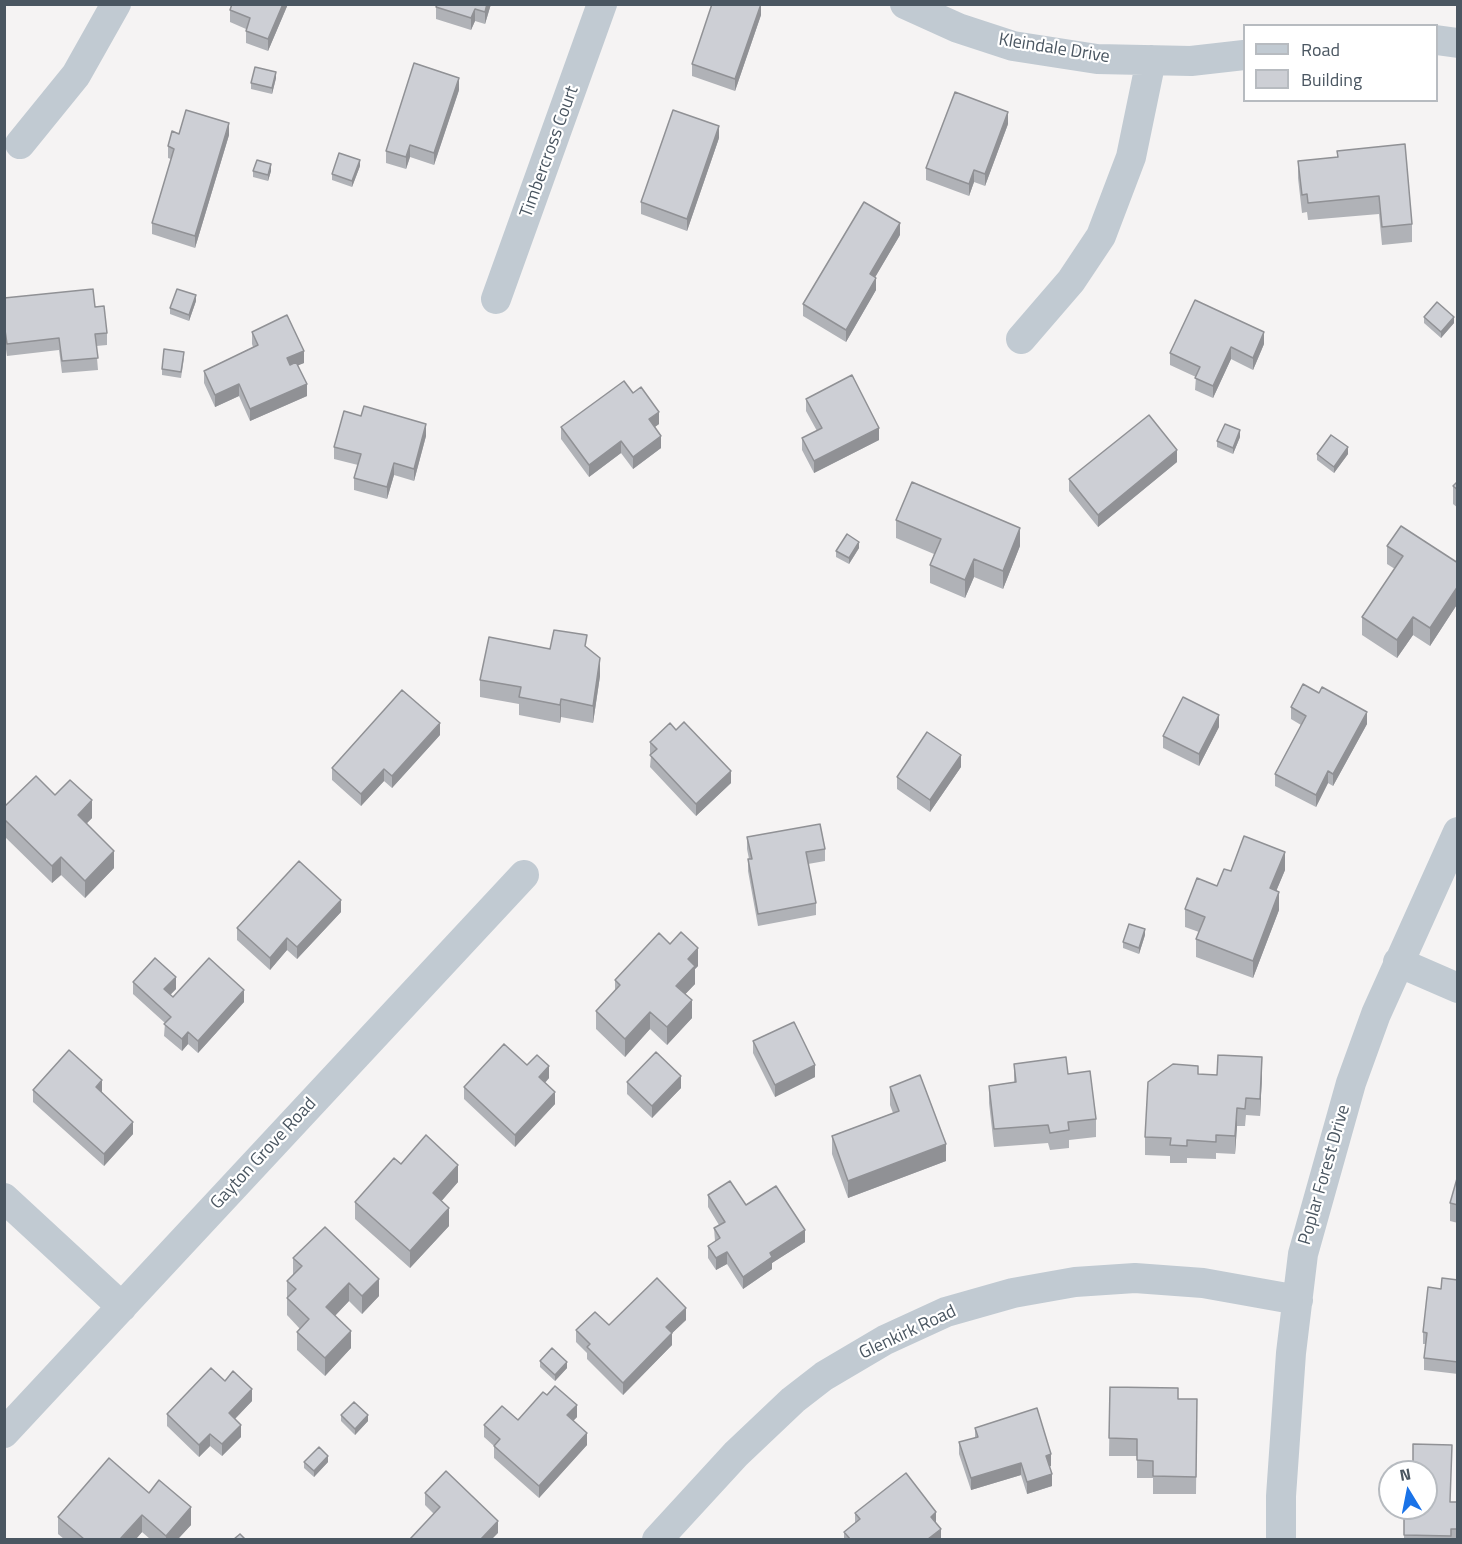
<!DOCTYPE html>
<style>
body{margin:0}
#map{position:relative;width:1462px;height:1544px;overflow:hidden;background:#f5f3f3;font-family:"Titillium Web",sans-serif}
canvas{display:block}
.frame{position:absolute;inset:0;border:6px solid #4a5661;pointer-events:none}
.legend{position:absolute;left:1243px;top:24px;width:195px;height:78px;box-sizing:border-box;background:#fff;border:2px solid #b7bbc0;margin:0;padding:8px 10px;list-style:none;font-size:18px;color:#4a5661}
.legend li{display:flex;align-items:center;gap:12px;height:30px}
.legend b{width:30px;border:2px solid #b7bbc0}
.north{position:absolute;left:1378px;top:1460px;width:60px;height:60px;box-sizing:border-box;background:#fff;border:2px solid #b7bbc0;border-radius:50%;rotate:350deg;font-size:16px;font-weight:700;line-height:24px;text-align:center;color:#4a5661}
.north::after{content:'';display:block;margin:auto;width:21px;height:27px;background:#1a73e8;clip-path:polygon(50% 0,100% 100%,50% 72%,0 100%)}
</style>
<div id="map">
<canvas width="1462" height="1544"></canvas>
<div class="frame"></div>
<ul class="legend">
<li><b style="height:8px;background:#c1cad2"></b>Road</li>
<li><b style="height:16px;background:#cdcfd5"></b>Building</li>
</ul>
<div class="north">N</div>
</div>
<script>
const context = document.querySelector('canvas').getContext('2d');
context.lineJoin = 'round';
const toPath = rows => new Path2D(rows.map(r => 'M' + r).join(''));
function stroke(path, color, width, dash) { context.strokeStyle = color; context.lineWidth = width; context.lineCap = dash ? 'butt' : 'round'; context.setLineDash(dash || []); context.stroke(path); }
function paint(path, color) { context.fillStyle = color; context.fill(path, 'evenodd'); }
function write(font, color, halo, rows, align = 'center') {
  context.font = font + ' "Titillium Web",sans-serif'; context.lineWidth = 4.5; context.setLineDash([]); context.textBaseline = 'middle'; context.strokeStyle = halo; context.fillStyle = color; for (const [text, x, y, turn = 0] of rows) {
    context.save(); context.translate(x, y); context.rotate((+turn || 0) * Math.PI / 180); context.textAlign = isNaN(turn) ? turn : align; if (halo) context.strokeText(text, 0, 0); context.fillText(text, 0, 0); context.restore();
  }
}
stroke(toPath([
 [905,4,958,28,1013,46,1097,59,1191,61,1244,55],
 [1436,40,1458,43],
 [20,144,76,75,116,4],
 [496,299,602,4],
 [1021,339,1071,281,1101,236,1131,157,1151,60],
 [1398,962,1458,988],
 [4,1198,122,1307],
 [4,1433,524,875],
 [657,1540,736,1454,793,1400,824,1376,885,1340,946,1312,1013,1293,1075,1282,1135,1278,1203,1283,1298,1300],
 [1281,1540,1281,1496,1291,1353,1303,1254,1351,1083,1376,1014,1458,832]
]), '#c1cad2', 30);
paint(toPath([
 [232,4,288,4,268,51,246,43,246,29,230,22,230,10],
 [491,4,485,24,475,21,471,30,436,19,436,7],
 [761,4,761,15,735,91,692,76,692,64],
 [276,78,272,94,251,89,251,83],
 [459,90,434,165,410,157,406,169,386,163,386,151],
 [1008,124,985,186,974,182,969,196,926,180,926,168],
 [179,134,229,135,195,248,152,234,152,223,171,159,168,158,168,146],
 [719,138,687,231,641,214,641,202],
 [1337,151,1412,224,1412,242,1382,245,1379,214,1308,220,1307,212,1302,213,1298,178,1298,161,1337,157],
 [360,166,352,187,332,180,332,174],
 [253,171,271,171,268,181,253,177],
 [900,235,875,277,876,290,846,342,803,316,803,304],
 [4,298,95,307,107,333,107,345,96,346,98,370,62,373,59,350,7,356,4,335],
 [196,301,189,321,170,314,170,308],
 [1424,317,1454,323,1441,338,1424,323],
 [252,332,304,363,298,365,307,396,250,421,239,396,215,407,204,383,204,371,253,347,252,344],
 [1264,344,1253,370,1231,359,1213,398,1195,390,1196,377,1170,365,1170,353],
 [184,358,181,378,162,375,162,369],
 [633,393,659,424,655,427,661,448,633,469,621,453,589,477,561,439,561,427],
 [806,399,879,440,814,473,802,450,802,438,817,431,806,411],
 [426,436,414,481,394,475,387,499,354,490,354,478,358,465,334,459,334,447],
 [1240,437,1233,454,1217,447,1217,441],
 [1317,454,1348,454,1334,473,1317,460],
 [1177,462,1098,527,1069,491,1069,479],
 [1458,481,1458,508,1453,504,1453,486],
 [896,520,1020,546,1003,589,974,577,965,598,930,583,930,565,934,554,896,538],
 [1387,546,1458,563,1458,603,1430,646,1413,635,1397,658,1362,635,1362,617,1395,569,1387,564],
 [859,548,849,564,836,557,836,551],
 [587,648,600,676,593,723,561,717,560,723,519,715,519,704,480,697,480,680,550,649],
 [1291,707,1367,724,1333,786,1328,783,1316,807,1275,786,1275,774,1301,725,1291,719],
 [1219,727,1199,766,1163,748,1163,736],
 [676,730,731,783,696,816,650,767,651,755,650,754,650,742],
 [440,735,392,788,384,781,361,806,332,780,332,768],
 [961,767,930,812,897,789,897,777],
 [55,795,92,818,87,823,114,868,85,898,61,875,52,883,4,836,4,807],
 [747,837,825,849,825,861,808,864,816,903,816,915,758,926,748,871,748,859,749,859,747,849],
 [1285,870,1276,891,1279,910,1253,978,1196,957,1196,939,1199,932,1185,927,1185,909,1217,886,1231,871],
 [341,912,297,959,287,950,270,970,237,940,237,928],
 [1145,935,1139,954,1123,948,1123,942],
 [670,944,698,966,695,969,695,984,685,994,692,1018,667,1045,650,1029,625,1057,596,1029,596,1011,615,991,615,980],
 [133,982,176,989,170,995,173,997,244,1002,198,1053,188,1044,182,1051,164,1036,165,1023,133,994],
 [753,1041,815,1077,775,1097,753,1053],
 [1014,1064,1068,1074,1096,1119,1096,1137,1069,1140,1069,1148,1050,1150,1048,1143,994,1147,989,1103,989,1086,1014,1082],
 [527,1065,549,1078,545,1083,555,1104,515,1147,464,1099,464,1087],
 [1198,1074,1217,1075,1262,1075,1260,1116,1246,1115,1245,1126,1237,1126,1235,1154,1216,1153,1216,1159,1187,1158,1187,1163,1170,1163,1170,1156,1145,1155,1145,1137],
 [627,1082,681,1088,652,1118,627,1094],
 [890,1087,946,1161,848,1198,832,1154,832,1136,893,1113,890,1105],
 [33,1090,102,1092,101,1093,133,1134,104,1166,33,1102],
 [401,1164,458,1182,441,1201,449,1226,410,1268,355,1219,355,1202],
 [1458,1175,1458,1223,1450,1221,1450,1203],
 [708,1195,746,1205,805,1242,772,1263,772,1269,743,1289,727,1264,716,1270,708,1258,708,1246,715,1241,714,1228,719,1225,708,1207],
 [293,1258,379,1296,362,1314,349,1301,335,1316,351,1348,325,1376,297,1350,297,1332,300,1329,287,1315,287,1281,293,1275],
 [1458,1280,1458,1374,1424,1370,1424,1358,1426,1344,1423,1344,1423,1332,1441,1289],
 [686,1320,672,1333,672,1345,623,1395,587,1359,587,1353,576,1342,576,1330,609,1325],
 [540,1361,567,1368,555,1381,540,1367],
 [225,1381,252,1401,235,1419,241,1437,222,1456,210,1446,199,1457,167,1426,167,1414],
 [1110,1387,1178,1399,1197,1399,1196,1494,1153,1494,1153,1478,1137,1478,1137,1456,1109,1456],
 [341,1415,368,1421,355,1435,341,1421],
 [577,1417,573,1421,587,1445,539,1498,494,1458,494,1446,484,1437,484,1425,518,1420],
 [975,1428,1051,1466,1049,1466,1052,1486,1027,1494,1021,1475,971,1490,959,1454,959,1442,975,1438],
 [304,1462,328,1462,314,1477,304,1468],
 [149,1493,191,1525,178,1539,150,1539,142,1532,136,1539,64,1539,58,1534,58,1517],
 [425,1493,498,1533,434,1514,425,1505],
 [1451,1502,1458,1502,1458,1539,1404,1539,1404,1508],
 [855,1513,936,1524,941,1539,844,1539,844,1532,855,1523]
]), '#b0b2b7');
paint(toPath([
 [283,4,288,4,268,51,268,39],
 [487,4,491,4,485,24,485,12],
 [761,4,761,15,735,91,735,79],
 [475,9,475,21,471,30,471,18],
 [276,72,276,78,272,94,272,88],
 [459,78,459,90,434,165,434,153],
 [1008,112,1008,124,985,186,985,174],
 [229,123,229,135,195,248,195,236],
 [719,126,719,138,687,231,687,219],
 [410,145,410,157,406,169,406,157],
 [360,160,360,166,352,187,352,181],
 [271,164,271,171,268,181,268,175],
 [974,170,974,182,969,196,969,184],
 [900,223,900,235,870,286,870,274],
 [876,278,876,290,846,342,846,330],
 [196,295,196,301,189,321,189,315],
 [1454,317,1454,323,1441,338,1441,332],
 [1264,332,1264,344,1253,370,1253,358],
 [1231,347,1231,359,1213,398,1213,386],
 [304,351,304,363,287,370,287,358],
 [239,384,239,396,215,407,215,395],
 [307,384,307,396,250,421,250,409],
 [659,412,659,424,649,431,649,419],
 [426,424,426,436,414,481,414,469],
 [879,428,879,440,814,473,814,461],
 [1240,430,1240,437,1233,454,1233,448],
 [661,436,661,448,633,469,633,457],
 [621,441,621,453,589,477,589,465],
 [1348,447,1348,454,1334,473,1334,467],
 [1177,450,1177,462,1098,527,1098,515],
 [394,463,394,475,387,499,387,487],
 [1020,528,1020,546,1003,589,1003,571],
 [859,542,859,548,849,564,849,558],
 [974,559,974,577,965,598,965,580],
 [1458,586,1458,603,1430,646,1430,628],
 [1413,617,1413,635,1397,658,1397,640],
 [600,658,600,676,593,723,593,706],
 [561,699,561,717,560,723,560,705],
 [1367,712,1367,724,1333,786,1333,774],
 [1219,715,1219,727,1199,766,1199,754],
 [440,723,440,735,392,788,392,776],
 [961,755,961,767,930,812,930,800],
 [384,769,384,781,361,806,361,794],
 [731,771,731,783,696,816,696,804],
 [1328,771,1328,783,1316,807,1316,795],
 [92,800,92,818,78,832,78,815],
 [114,851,114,868,85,898,85,881],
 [1285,852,1285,870,1270,906,1270,888],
 [61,857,61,875,52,883,52,866],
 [1279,892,1279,910,1253,978,1253,961],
 [341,900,341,912,297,959,297,947],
 [1145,929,1145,935,1139,954,1139,948],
 [287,938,287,950,270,970,270,958],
 [698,948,698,966,695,969,695,984,676,1004,676,986,688,959],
 [176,977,176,989,164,1001,164,989],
 [244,990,244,1002,198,1053,198,1041],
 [692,1000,692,1018,667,1045,667,1027],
 [650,1012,650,1029,625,1057,625,1039],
 [188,1032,188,1044,182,1051,182,1039],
 [1262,1057,1262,1075,1260,1116,1260,1099],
 [815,1065,815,1077,775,1097,775,1085],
 [549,1066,549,1078,539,1089,539,1077],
 [681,1076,681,1088,652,1118,652,1106],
 [102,1080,102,1092,96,1099,96,1087],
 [555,1092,555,1104,515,1147,515,1135],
 [1237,1108,1237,1126,1235,1154,1235,1136],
 [133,1122,133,1134,104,1166,104,1154],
 [946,1144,946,1161,848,1198,848,1181],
 [458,1165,458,1182,433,1211,433,1193],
 [449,1208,449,1226,410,1268,410,1251],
 [805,1230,805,1242,772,1263,772,1269,743,1289,743,1277,770,1253],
 [727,1252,727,1264,716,1270,716,1258],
 [379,1279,379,1296,362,1314,362,1296],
 [349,1283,349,1301,326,1325,326,1307],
 [686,1308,686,1320,666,1339,666,1327],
 [351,1331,351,1348,325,1376,325,1358],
 [672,1333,672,1345,623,1395,623,1383],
 [567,1362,567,1368,555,1381,555,1375],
 [252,1389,252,1401,229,1425,229,1413],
 [577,1405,577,1417,567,1427,567,1415],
 [368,1415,368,1421,355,1435,355,1429],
 [241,1425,241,1437,222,1456,222,1444],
 [587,1433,587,1445,539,1498,539,1486],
 [210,1434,210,1446,199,1457,199,1445],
 [1051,1454,1051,1466,1046,1468,1046,1456],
 [328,1456,328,1462,314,1477,314,1471],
 [1021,1463,1021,1475,971,1490,971,1478],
 [1052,1474,1052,1486,1027,1494,1027,1482],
 [191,1507,191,1525,178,1539,166,1539,166,1536],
 [936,1512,936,1524,931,1517],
 [142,1515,142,1532,136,1539,121,1539],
 [498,1521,498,1533,492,1539,481,1539],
 [941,1529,941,1539,928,1539]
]), '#909195');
const building = toPath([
 [232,4,283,4,268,39,246,31,250,18,230,10,232,4],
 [437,4,487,4,485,12,475,9,471,18,436,7,437,4],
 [712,4,761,4,735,79,692,64,712,4],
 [414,63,459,78,434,153,410,145,406,157,386,151,414,63],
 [255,67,276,72,272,88,251,83,255,67],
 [955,92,1008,112,985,174,974,170,969,184,926,168,955,92],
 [186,110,229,123,195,236,152,223,174,149,168,146,172,131,179,134,186,110],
 [673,110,719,126,687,219,641,202,673,110],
 [1405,144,1412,224,1382,227,1379,196,1308,203,1307,194,1302,195,1298,161,1338,157,1337,151,1405,144],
 [339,153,360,160,352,181,332,174,339,153],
 [257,160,271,164,268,175,253,171,257,160],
 [864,202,900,223,870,274,876,278,846,330,803,304,864,202],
 [93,289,95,307,104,306,107,333,95,334,98,358,62,361,59,338,7,344,4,323,4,298,93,289],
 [177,289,196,295,189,315,170,308,177,289],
 [1195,300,1264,332,1253,358,1231,347,1213,386,1195,378,1200,367,1170,353,1195,300],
 [1437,302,1454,317,1441,332,1424,317,1437,302],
 [287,315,304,351,287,358,290,365,296,362,307,384,250,409,239,384,215,395,204,371,258,345,252,332,287,315],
 [164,349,184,352,181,372,162,369,164,349],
 [852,375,879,428,814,461,802,438,822,428,806,399,852,375],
 [624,381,633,393,641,387,659,412,649,419,661,436,633,457,621,441,589,465,561,427,624,381],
 [364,406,426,424,414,469,394,463,387,487,354,478,361,454,334,447,344,411,361,416,364,406],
 [1149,415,1177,450,1098,515,1069,479,1149,415],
 [1225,424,1240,430,1233,448,1217,441,1225,424],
 [1331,435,1348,447,1334,467,1317,454,1331,435],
 [1458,481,1458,490,1453,486,1458,481],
 [912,482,1020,528,1003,571,974,559,965,580,930,565,941,539,896,520,912,482],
 [1401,526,1458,563,1458,586,1430,628,1413,617,1397,640,1362,617,1403,556,1387,546,1401,526],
 [847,534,859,542,849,558,836,551,847,534],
 [554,630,587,635,585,646,600,658,593,706,561,699,560,705,519,697,521,687,480,680,489,637,550,649,554,630],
 [1303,684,1319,693,1322,687,1367,712,1333,774,1328,771,1316,795,1275,774,1306,716,1291,707,1303,684],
 [402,690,440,723,392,776,384,769,361,794,332,768,402,690],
 [1183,697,1219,715,1199,754,1163,736,1183,697],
 [684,722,731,771,696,804,650,755,657,749,650,742,670,723,676,730,684,722],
 [927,732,961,755,930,800,897,777,927,732],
 [36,776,55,795,70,780,92,800,78,815,114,851,85,881,61,857,52,866,4,819,4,807,36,776],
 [820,824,825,849,806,852,816,903,758,914,748,859,752,859,747,837,820,824],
 [1244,836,1285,852,1270,888,1279,892,1253,961,1196,939,1205,917,1185,909,1197,878,1217,886,1224,869,1231,871,1244,836],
 [299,861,341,900,297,947,287,938,270,958,237,928,299,861],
 [1129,924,1145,929,1139,948,1123,942,1129,924],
 [681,932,698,948,688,959,695,966,676,986,692,1000,667,1027,650,1012,625,1039,596,1011,620,985,615,980,659,933,670,944,681,932],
 [155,958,176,977,164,989,173,997,209,958,244,990,198,1041,188,1032,182,1039,164,1024,171,1017,133,982,155,958],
 [794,1022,815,1065,775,1085,753,1041,794,1022],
 [504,1044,527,1065,537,1055,549,1066,539,1077,555,1092,515,1135,464,1087,504,1044],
 [69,1050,102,1080,96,1087,133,1122,104,1154,33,1090,69,1050],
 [656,1052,681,1076,652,1106,627,1082,656,1052],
 [1218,1055,1262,1057,1260,1099,1246,1098,1245,1109,1237,1108,1235,1136,1216,1135,1216,1142,1187,1140,1187,1146,1170,1145,1171,1138,1145,1137,1148,1082,1173,1064,1198,1066,1198,1074,1217,1075,1218,1055],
 [1066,1057,1068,1074,1090,1071,1096,1119,1068,1122,1069,1130,1050,1133,1048,1125,994,1129,989,1086,1016,1082,1014,1064,1066,1057],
 [920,1075,946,1144,848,1181,832,1136,899,1111,890,1087,920,1075],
 [426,1135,458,1165,433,1193,449,1208,410,1251,355,1202,394,1158,401,1164,426,1135],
 [1458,1175,1458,1205,1450,1203,1458,1175],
 [730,1181,746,1205,776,1186,805,1230,770,1253,772,1257,743,1277,727,1252,716,1258,708,1246,720,1238,714,1228,725,1222,708,1195,730,1181],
 [325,1227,379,1279,362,1296,349,1283,326,1307,351,1331,325,1358,297,1332,309,1319,287,1298,296,1289,287,1281,302,1266,293,1258,325,1227],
 [657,1278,686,1308,666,1327,672,1333,623,1383,587,1347,590,1344,576,1330,595,1312,609,1325,657,1278],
 [1442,1278,1458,1280,1458,1362,1424,1358,1427,1333,1423,1332,1428,1287,1441,1289,1442,1278],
 [552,1348,567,1362,555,1375,540,1361,552,1348],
 [211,1368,225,1381,233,1371,252,1389,229,1413,241,1425,222,1444,210,1434,199,1445,167,1414,211,1368],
 [555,1386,577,1405,567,1415,587,1433,539,1486,494,1446,500,1439,484,1425,502,1406,518,1420,543,1392,547,1395,555,1386],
 [1110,1387,1178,1388,1178,1399,1197,1399,1196,1477,1153,1476,1153,1461,1137,1460,1137,1439,1109,1438,1110,1387],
 [354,1402,368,1415,355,1429,341,1415,354,1402],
 [1037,1408,1051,1454,1046,1456,1052,1474,1027,1482,1021,1463,971,1478,959,1442,978,1437,975,1428,1037,1408],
 [1413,1444,1452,1445,1450,1502,1458,1502,1458,1529,1451,1529,1451,1536,1404,1535,1404,1508,1426,1508,1426,1472,1405,1472,1405,1467,1413,1467,1413,1444],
 [319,1447,328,1456,314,1471,304,1462,319,1447],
 [109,1458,149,1493,159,1480,191,1507,166,1536,142,1515,121,1538,123,1539,84,1539,58,1517,109,1458],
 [446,1471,498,1521,481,1539,410,1539,440,1507,425,1493,446,1471],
 [906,1473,936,1512,931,1517,941,1529,928,1539,850,1539,844,1532,860,1519,855,1513,906,1473],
 [240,1534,245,1539,234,1539,240,1534]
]);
paint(building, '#cdcfd5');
stroke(building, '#909195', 1.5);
write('18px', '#4a5661', '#fff', [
 ["Kleindale Drive",1054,49,9],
 ["Timbercross Court",550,152,-70],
 ["Gayton Grove Road",264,1154,-47],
 ["Poplar Forest Drive",1325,1175,-74],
 ["Glenkirk Road",908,1333,-25]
]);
</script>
